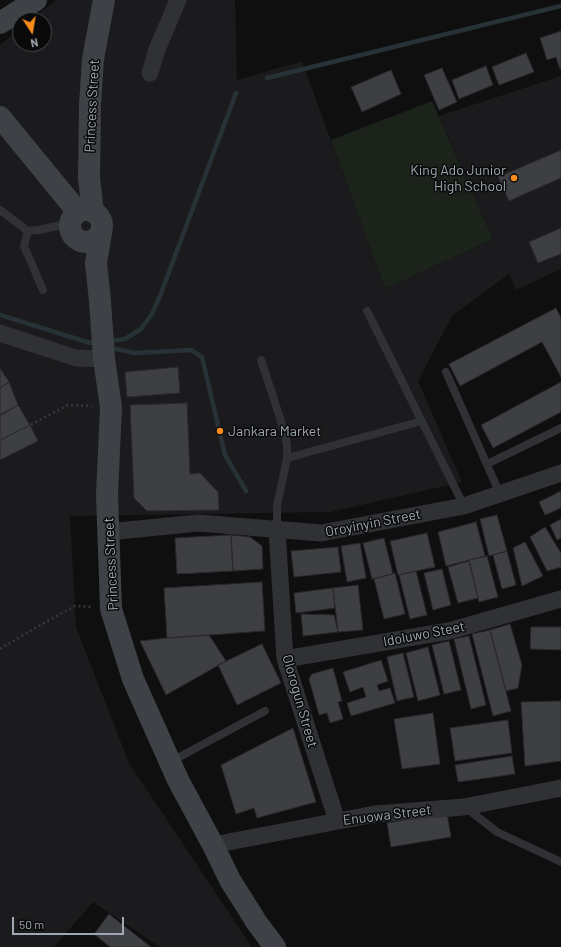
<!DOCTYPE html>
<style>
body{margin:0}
#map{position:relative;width:561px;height:947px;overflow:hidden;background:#0f0f10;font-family:Barlow,sans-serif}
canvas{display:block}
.north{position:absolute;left:12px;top:12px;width:40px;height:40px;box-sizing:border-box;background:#0a0a0b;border:1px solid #46494e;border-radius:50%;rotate:168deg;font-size:11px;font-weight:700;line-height:16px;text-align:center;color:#9fa8b2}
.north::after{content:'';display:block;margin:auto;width:14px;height:18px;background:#fa8d1d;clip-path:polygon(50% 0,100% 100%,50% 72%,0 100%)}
.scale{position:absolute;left:12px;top:917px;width:112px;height:18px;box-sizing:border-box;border:2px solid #9fa8b2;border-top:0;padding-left:5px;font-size:12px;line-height:14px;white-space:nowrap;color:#9fa8b2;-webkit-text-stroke:3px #0a0a0b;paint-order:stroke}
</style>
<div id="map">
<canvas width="561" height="947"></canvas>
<div class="north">N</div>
<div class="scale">50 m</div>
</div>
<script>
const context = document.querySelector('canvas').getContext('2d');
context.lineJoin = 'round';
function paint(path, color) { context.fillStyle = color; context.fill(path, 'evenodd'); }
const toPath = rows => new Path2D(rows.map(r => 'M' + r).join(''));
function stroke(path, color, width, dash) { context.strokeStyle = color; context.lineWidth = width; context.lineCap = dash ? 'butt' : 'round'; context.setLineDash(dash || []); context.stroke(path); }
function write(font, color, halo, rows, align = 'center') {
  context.font = font + ' Barlow,sans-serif'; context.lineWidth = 3; context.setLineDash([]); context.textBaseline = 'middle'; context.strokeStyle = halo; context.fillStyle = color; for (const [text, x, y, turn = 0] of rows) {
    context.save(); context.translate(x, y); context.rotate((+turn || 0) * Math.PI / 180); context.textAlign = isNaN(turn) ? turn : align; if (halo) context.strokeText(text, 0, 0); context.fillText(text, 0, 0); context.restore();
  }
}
paint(toPath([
 [56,0,235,0,237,80,302,61,385,289,493,239,439,116,561,76,561,269,516,290,509,274,452,316,418,381,462,482,331,512,70,516,76,627,129,763,252,947,160,947,93,902,54,947,0,947,0,45,20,29,20,44,44,44,44,20,31,20]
]), '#1b1b1d');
paint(toPath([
 [432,101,493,239,385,289,331,140]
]), '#1b231b');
stroke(toPath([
 [267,78,561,6],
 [0,315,90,343,97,342],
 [109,341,125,339,141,329,152,314,160,296,236,93],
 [108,347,134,353,191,350,202,357,225,455,246,491]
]), '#273236', 4.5);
const building = toPath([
 [561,31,561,69,560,69,556,57,547,60,540,38,561,31],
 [526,53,534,72,499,85,492,67,526,53],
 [486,66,493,85,459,99,452,80,486,66],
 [442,68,457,102,439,110,424,75,442,68],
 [391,70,401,94,362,112,351,87,391,70],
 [561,150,561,178,509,201,498,177,561,150],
 [561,228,561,254,538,263,529,242,561,228],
 [556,308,561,318,561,377,542,342,460,386,449,364,556,308],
 [178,367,180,393,127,397,125,372,178,367],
 [0,368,9,382,0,388,0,368],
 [9,382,18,405,0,415,0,388,9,382],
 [561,382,561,412,493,448,481,425,561,382],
 [187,403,190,474,200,473,218,492,219,510,147,511,134,498,130,405,187,403],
 [18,405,30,425,0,440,0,416,18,405],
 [30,425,38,441,0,460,0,440,30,425],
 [561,491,561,508,545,515,539,502,561,491],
 [497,515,507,551,489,556,480,519,497,515],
 [561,519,561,538,557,540,550,525,561,519],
 [476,522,485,556,446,566,438,532,476,522],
 [545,527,561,553,561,567,547,571,530,537,545,527],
 [427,533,435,567,398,575,390,541,427,533],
 [231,535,250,537,262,546,263,569,233,571,231,535],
 [231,535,233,571,177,574,175,538,231,535],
 [384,538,393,574,372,579,363,543,384,538],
 [525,542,543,576,522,586,513,548,525,542],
 [360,543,366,578,347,582,341,546,360,543],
 [338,547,341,572,294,577,291,551,338,547],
 [507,551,516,585,502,589,493,555,507,551],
 [487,556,498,597,479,602,469,560,487,556],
 [469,561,478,598,458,603,448,567,469,561],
 [442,569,451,605,433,610,424,573,442,569],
 [416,571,427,615,410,619,399,575,416,571],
 [395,573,405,614,384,619,374,579,395,573],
 [262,582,265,631,167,638,164,588,262,582],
 [358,585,363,630,338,632,333,588,358,585],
 [333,588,335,608,296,613,294,593,333,588],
 [301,614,334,615,338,632,303,636,301,614],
 [510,624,522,665,518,688,506,691,490,630,510,624],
 [531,627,561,627,561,650,530,649,531,627],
 [490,630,511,711,493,716,472,634,490,630],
 [209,635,226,661,166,695,140,641,167,638,209,635],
 [469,636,486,705,471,709,454,639,469,636],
 [449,641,461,690,444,694,432,645,449,641],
 [262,644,281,683,237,705,218,665,262,644],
 [428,647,440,695,418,701,406,653,428,647],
 [403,653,414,697,397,701,387,657,403,653],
 [381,660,388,681,377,685,379,691,390,688,395,703,351,716,347,703,366,697,363,687,350,692,343,672,381,660],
 [333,668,342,701,338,702,343,719,330,723,327,713,319,715,309,679,312,674,333,668],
 [561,701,561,761,525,766,521,702,561,701],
 [433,713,440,764,402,769,394,719,433,713],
 [508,720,512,753,455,761,450,728,508,720],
 [293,728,316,802,257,818,254,808,236,814,221,765,293,728],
 [512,756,515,774,458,782,455,765,512,756],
 [447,813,451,837,391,847,387,823,447,813],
 [109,914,151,947,110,947,94,934,109,914]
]);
paint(building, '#3e3f43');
stroke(building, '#29292c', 1);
stroke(toPath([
 [0,441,68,405,92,406],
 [0,649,35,628,75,606,93,607]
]), '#36393c', 2.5, [2, 3]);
stroke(toPath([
 [0,210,28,231,39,230,70,223],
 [28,231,24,246,43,290],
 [367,311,464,506],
 [261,360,280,418,287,444,287,458,277,506,277,530],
 [446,372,500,494],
 [287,458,422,421],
 [487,464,561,428],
 [170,762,265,711],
 [465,807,497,832,561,862]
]), '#303135', 8);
stroke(toPath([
 [150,73,156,52,178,0],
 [0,333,76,358,104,359],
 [277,530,285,659,337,821],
 [108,532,198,523,321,533,464,506,561,473],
 [285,659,449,631,561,599],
 [213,845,375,814,464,807,561,788]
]), '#303135', 17);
stroke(toPath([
 [0,23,36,0],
 [0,117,78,212],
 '70 226a16 16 0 1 1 32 0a16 16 0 1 1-32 0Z',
 [93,212,89,178,90,105,93,59,104,0],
 [101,233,96,263,100,301,104,359,111,407,107,494,111,609,133,679,178,780,213,845,230,880,257,923,275,947]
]), '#3e4145', 22);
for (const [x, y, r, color] of [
 [514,178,4,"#fa8d1d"],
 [220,431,4,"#fa8d1d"]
]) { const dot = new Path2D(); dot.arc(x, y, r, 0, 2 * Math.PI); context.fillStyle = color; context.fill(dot); stroke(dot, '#0a0a0b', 1.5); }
write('14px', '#9fa8b2', '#0a0a0b', [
 ["Princess Street",92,106,-87],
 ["Oroyinyin Street",373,523,-11],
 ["Princess Street",111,564,-93],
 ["Idoluwo Steet",424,634,-11],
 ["Olorogun Street",300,701,74],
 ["Enuowa Street",387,815,-7]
]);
write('14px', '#9fa8b2', '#0a0a0b', [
 ["King Ado Junior",506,170],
 ["High School",506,186],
 ["Jankara Market",228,431,"left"]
], 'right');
</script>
